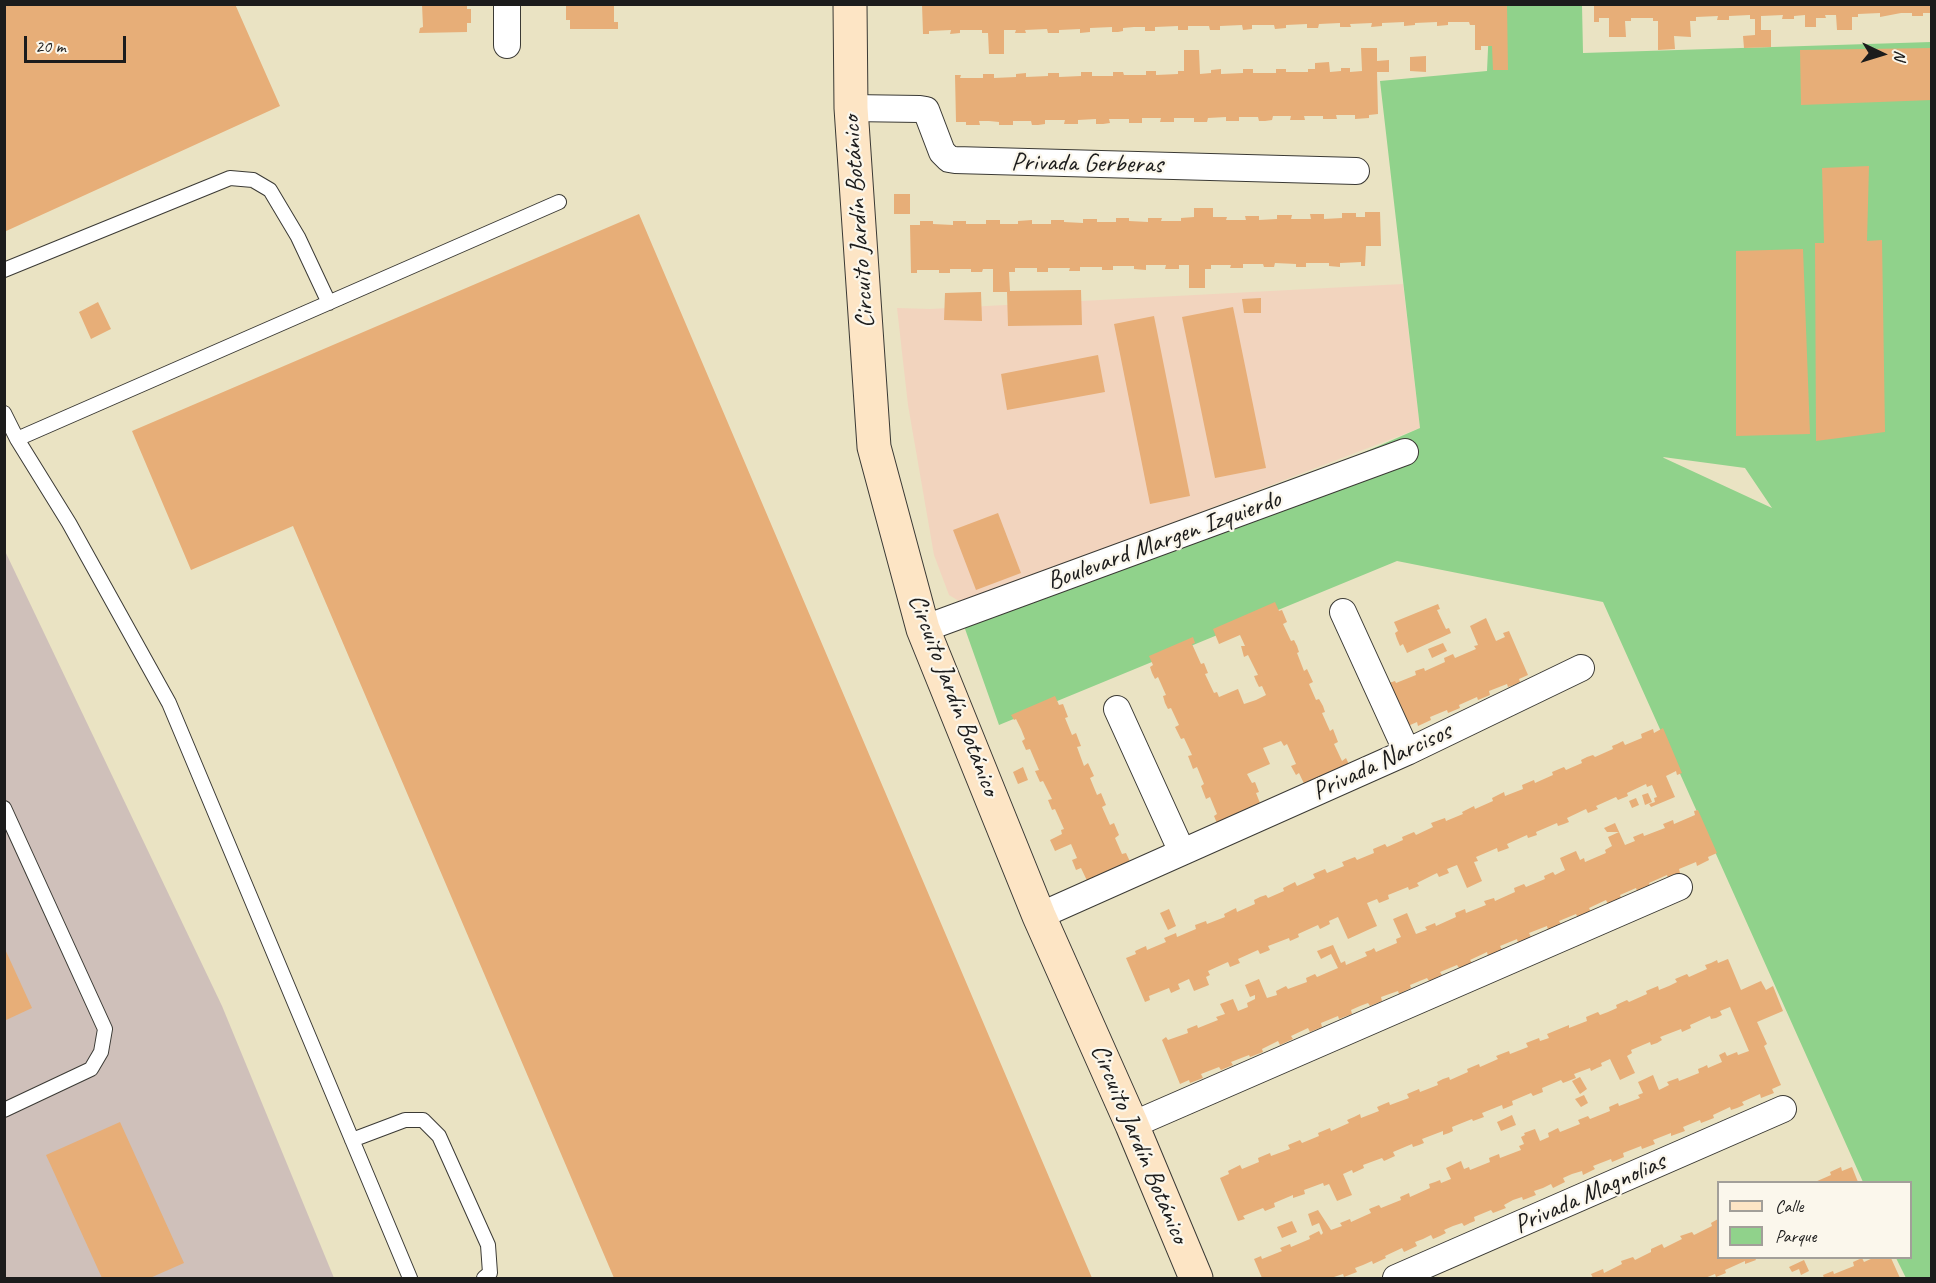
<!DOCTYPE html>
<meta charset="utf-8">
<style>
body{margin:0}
#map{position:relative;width:1936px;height:1283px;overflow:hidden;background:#eae3c3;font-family:Caveat,sans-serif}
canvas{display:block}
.frame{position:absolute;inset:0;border:6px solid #1c1c1c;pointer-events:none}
.legend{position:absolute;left:1717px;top:1181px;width:195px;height:78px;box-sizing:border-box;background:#fbf7ec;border:2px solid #a29f99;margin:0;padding:8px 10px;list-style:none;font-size:18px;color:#1c1c1c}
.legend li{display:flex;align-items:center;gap:12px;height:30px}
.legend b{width:30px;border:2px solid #a29f99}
.north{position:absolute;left:1852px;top:24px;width:60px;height:60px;-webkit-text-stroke:4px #fbf7ec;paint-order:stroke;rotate:94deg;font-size:16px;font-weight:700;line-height:24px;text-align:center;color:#1c1c1c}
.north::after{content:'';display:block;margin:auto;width:21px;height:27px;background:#1c1c1c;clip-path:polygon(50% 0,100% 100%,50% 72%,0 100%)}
.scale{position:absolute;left:24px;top:36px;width:102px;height:27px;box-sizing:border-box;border:3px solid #1c1c1c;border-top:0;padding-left:8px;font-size:18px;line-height:21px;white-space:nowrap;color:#1c1c1c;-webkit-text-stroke:4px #fbf7ec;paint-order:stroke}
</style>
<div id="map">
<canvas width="1936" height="1283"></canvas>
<div class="frame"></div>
<ul class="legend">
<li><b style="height:8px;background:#fde5c5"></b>Calle</li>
<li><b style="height:16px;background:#90d28b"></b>Parque</li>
</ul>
<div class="north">N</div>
<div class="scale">20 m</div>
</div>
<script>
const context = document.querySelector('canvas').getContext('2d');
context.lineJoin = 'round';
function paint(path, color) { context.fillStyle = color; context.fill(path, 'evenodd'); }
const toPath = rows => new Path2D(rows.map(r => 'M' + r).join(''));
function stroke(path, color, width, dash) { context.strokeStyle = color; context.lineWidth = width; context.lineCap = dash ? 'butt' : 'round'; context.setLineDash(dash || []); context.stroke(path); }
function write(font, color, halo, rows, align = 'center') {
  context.font = font + ' Caveat,sans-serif'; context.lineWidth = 4.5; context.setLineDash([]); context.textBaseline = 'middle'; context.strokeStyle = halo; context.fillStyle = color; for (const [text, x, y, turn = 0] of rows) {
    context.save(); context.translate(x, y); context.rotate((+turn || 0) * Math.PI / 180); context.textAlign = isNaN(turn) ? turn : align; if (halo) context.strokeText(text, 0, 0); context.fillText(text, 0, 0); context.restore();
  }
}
paint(toPath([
 [1403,284,1420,428,969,601,959,601,949,595,934,555,908,405,897,308,930,309]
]), '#f2d4be');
paint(toPath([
 [4,549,222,1006,334,1278,5,1278]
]), '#cfc0ba');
paint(toPath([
 [1490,5,1582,5,1583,53,1931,42,1931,1278,1906,1278,1896,1258,1910,1258,1910,1182,1863,1182,1603,602,1397,561,999,725,964,626,1420,428,1380,81,1487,71],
 [1663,457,1745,468,1772,508,1664,458]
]), '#90d28b');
paint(toPath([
 [4,4,235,4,280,106,4,232],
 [422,4,467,4,467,9,471,9,471,23,467,23,467,32,419,33,420,28,423,27],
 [569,4,614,4,614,22,618,22,618,29,570,29,570,20,566,20,566,6],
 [922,4,1507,4,1508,70,1493,70,1492,46,1481,46,1481,50,1475,50,1475,25,1470,25,1469,22,1448,22,1448,25,1437,26,1437,22,1415,23,1415,25,1404,26,1404,22,1382,23,1382,26,1371,27,1372,23,1350,24,1351,27,1340,27,1340,23,1319,24,1318,28,1307,28,1307,24,1286,25,1286,28,1275,29,1274,25,1252,25,1252,29,1243,30,1242,25,1220,26,1220,30,1210,30,1209,26,1188,26,1188,30,1178,30,1178,26,1155,27,1155,31,1145,31,1145,27,1134,27,1123,28,1123,31,1118,32,1112,32,1112,27,1090,28,1090,32,1080,33,1080,29,1059,30,1059,33,1048,33,1047,29,1025,30,1026,33,1015,33,1016,30,1004,30,1004,54,989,54,988,33,982,33,982,30,960,30,960,33,950,34,951,30,929,31,929,34,923,34],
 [1594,4,1932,4,1932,13,1923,13,1923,16,1912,16,1912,13,1901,13,1880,17,1880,13,1858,14,1858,17,1852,17,1852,30,1837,30,1836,15,1825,15,1826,18,1816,18,1816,27,1805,27,1805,15,1794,16,1794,19,1782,19,1783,15,1761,16,1761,30,1771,30,1771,47,1744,48,1743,36,1755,35,1755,19,1750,19,1750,15,1729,16,1729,20,1717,20,1718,16,1696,17,1696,21,1690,21,1691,37,1674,36,1675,49,1658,50,1658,21,1653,21,1653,18,1631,18,1631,21,1625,21,1626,37,1609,37,1609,18,1599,18,1599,22,1594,22],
 [1361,48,1377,48,1377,61,1389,60,1389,72,1377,72,1378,114,1369,115,1369,118,1355,119,1355,115,1336,115,1337,119,1323,119,1323,116,1304,116,1305,120,1290,120,1291,116,1273,116,1272,120,1265,121,1259,121,1258,117,1239,117,1239,121,1226,121,1226,117,1208,118,1207,122,1194,122,1194,118,1174,118,1174,122,1160,122,1161,118,1142,118,1142,123,1129,123,1129,119,1109,119,1110,123,1103,124,1096,124,1096,119,1078,120,1078,124,1064,124,1065,120,1045,120,1045,124,1038,125,1032,125,1031,121,1013,121,1013,125,999,125,999,122,989,121,979,121,980,125,966,125,966,122,956,122,955,75,961,75,960,78,983,78,983,74,994,74,994,78,1016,77,1016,74,1026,73,1026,77,1048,76,1048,73,1059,73,1059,77,1081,76,1081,72,1092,72,1092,76,1113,76,1113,72,1123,72,1124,75,1146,75,1146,71,1156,71,1156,75,1178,74,1178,71,1184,71,1184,50,1199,50,1200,74,1211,73,1211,70,1221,69,1221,74,1243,73,1243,69,1253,69,1253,73,1276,73,1276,69,1286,69,1286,72,1308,72,1308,69,1315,69,1315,63,1329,62,1330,72,1341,71,1341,68,1350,68,1350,72,1362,71],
 [1932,48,1932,100,1801,105,1800,50],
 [1426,56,1426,72,1410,71,1410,57],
 [1869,166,1867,241,1882,240,1885,432,1816,441,1815,243,1824,243,1822,168],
 [894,194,910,194,910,214,894,214],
 [1194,208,1213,208,1213,217,1227,217,1226,220,1246,220,1245,216,1259,216,1259,220,1277,219,1277,215,1292,215,1291,219,1311,219,1310,214,1324,214,1324,219,1342,218,1342,213,1356,213,1356,217,1365,217,1365,212,1380,212,1381,246,1366,246,1365,266,1361,266,1361,262,1340,263,1340,267,1329,266,1329,263,1306,263,1306,267,1296,267,1296,264,1275,263,1274,267,1264,267,1263,264,1243,264,1243,268,1230,268,1231,265,1211,265,1211,269,1205,269,1205,288,1189,288,1189,265,1179,265,1179,269,1165,269,1166,265,1146,265,1146,270,1134,269,1134,266,1113,266,1113,270,1102,270,1102,267,1080,267,1080,271,1069,271,1070,268,1048,268,1048,272,1037,272,1037,268,1015,268,1015,272,1009,272,1010,291,1081,290,1082,325,1008,326,1007,292,993,292,993,269,983,269,982,272,971,272,971,269,950,269,950,273,939,273,939,270,917,270,917,273,911,273,910,225,920,225,920,221,933,221,933,224,953,225,953,221,966,221,966,224,986,224,986,220,1000,220,1000,224,1018,224,1018,221,1032,220,1032,224,1051,224,1051,220,1064,220,1064,222,1083,223,1083,219,1097,219,1097,222,1116,222,1116,218,1129,218,1129,221,1148,222,1148,218,1162,218,1161,221,1181,221,1181,218,1194,217],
 [639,214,1092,1278,614,1278,293,526,191,570,132,431],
 [1803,249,1810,434,1736,436,1736,251],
 [981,292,982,321,944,320,945,293],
 [1261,298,1261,313,1244,313,1242,299],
 [98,302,111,329,91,339,79,312],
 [1233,307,1266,468,1215,478,1182,317],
 [1154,316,1190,496,1150,504,1114,324],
 [1098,355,1105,392,1007,410,1001,374],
 [998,513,1021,573,976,590,953,530],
 [1275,602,1279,611,1282,610,1287,622,1283,624,1291,641,1294,640,1297,646,1299,652,1297,653,1304,671,1307,669,1313,682,1309,684,1316,700,1319,699,1323,706,1325,712,1322,713,1330,731,1333,729,1338,742,1334,744,1342,761,1346,758,1352,771,1309,794,1299,773,1296,775,1291,766,1296,764,1287,744,1284,746,1281,741,1263,748,1270,764,1247,774,1252,783,1255,782,1259,792,1256,793,1264,813,1219,828,1214,816,1217,814,1210,797,1206,799,1201,786,1204,784,1197,767,1193,769,1188,756,1192,755,1184,738,1181,739,1175,727,1179,725,1171,708,1168,709,1165,703,1163,696,1166,695,1158,677,1155,679,1152,673,1150,667,1153,665,1149,656,1193,637,1195,643,1192,644,1201,664,1204,663,1208,673,1205,674,1214,693,1217,692,1219,697,1238,689,1244,704,1256,700,1266,695,1262,686,1259,687,1256,681,1254,676,1258,675,1248,655,1244,657,1241,646,1245,646,1240,635,1219,644,1213,629],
 [1438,604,1440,609,1437,610,1446,629,1449,628,1451,633,1407,653,1403,644,1400,646,1397,639,1395,633,1398,631,1394,622],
 [1486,618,1496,641,1505,637,1503,633,1509,631,1528,675,1519,679,1520,682,1514,685,1508,687,1507,684,1489,691,1490,695,1478,700,1477,697,1459,705,1460,708,1448,713,1447,710,1430,717,1431,720,1418,726,1417,722,1408,726,1389,683,1395,681,1396,683,1416,675,1415,671,1424,668,1425,671,1445,662,1444,658,1453,654,1455,658,1476,649,1474,646,1478,645,1470,626],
 [1443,643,1447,651,1432,658,1428,649],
 [1055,696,1059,705,1063,704,1068,717,1065,718,1072,735,1076,733,1081,746,1077,747,1084,766,1088,763,1094,776,1090,778,1097,795,1101,793,1106,805,1102,807,1110,825,1114,823,1119,835,1115,838,1122,854,1126,853,1132,866,1091,889,1081,868,1076,870,1072,860,1077,858,1071,844,1055,851,1050,840,1062,834,1061,830,1064,829,1055,809,1052,810,1048,800,1052,799,1043,781,1040,782,1035,771,1039,770,1030,749,1026,750,1022,741,1025,739,1021,729,1016,719,1014,720,1011,715],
 [1663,728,1682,773,1677,775,1676,771,1666,776,1675,797,1651,807,1649,804,1655,802,1654,798,1657,797,1652,785,1647,787,1646,784,1627,793,1628,796,1618,800,1616,797,1596,806,1598,809,1588,813,1586,809,1567,818,1569,822,1564,824,1558,826,1557,823,1536,832,1537,835,1528,838,1527,835,1507,844,1509,848,1498,852,1497,848,1476,857,1478,861,1474,862,1482,881,1467,888,1457,865,1447,869,1449,873,1439,877,1437,873,1417,883,1419,886,1409,890,1408,887,1388,895,1389,899,1379,903,1377,899,1367,903,1377,926,1370,929,1348,939,1338,917,1329,921,1330,924,1320,929,1318,925,1298,934,1299,937,1290,941,1289,938,1268,946,1270,950,1260,954,1258,950,1238,959,1240,963,1230,967,1228,962,1208,971,1210,975,1206,977,1209,985,1194,991,1189,979,1178,984,1180,989,1171,993,1169,988,1149,996,1150,1000,1145,1002,1126,958,1136,954,1135,951,1146,946,1147,950,1166,942,1164,938,1176,933,1177,937,1196,929,1195,925,1206,921,1207,924,1225,917,1224,914,1236,908,1237,912,1255,904,1254,900,1260,897,1266,895,1268,898,1284,891,1283,888,1295,882,1297,886,1315,878,1313,874,1325,869,1327,873,1344,866,1342,862,1355,857,1357,860,1374,853,1373,849,1385,844,1387,847,1403,840,1402,837,1414,832,1416,835,1433,827,1431,823,1445,818,1446,821,1463,814,1462,812,1474,806,1475,809,1493,801,1492,798,1504,792,1505,796,1523,789,1522,785,1534,780,1535,783,1553,775,1552,772,1564,767,1566,770,1582,763,1581,760,1587,757,1593,755,1595,757,1613,749,1612,746,1617,744,1623,741,1625,745,1642,738,1641,734,1653,729,1654,733],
 [1023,767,1028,780,1018,784,1013,772],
 [1648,793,1652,802,1645,805,1642,795],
 [1636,798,1639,805,1632,808,1629,801],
 [1698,810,1717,853,1708,857,1709,860,1697,866,1696,862,1679,869,1680,873,1668,879,1667,875,1649,883,1650,886,1637,891,1636,888,1620,895,1621,898,1608,904,1606,900,1589,908,1591,912,1578,918,1576,914,1559,921,1561,924,1548,930,1547,926,1529,933,1531,937,1518,943,1517,939,1500,946,1502,950,1488,956,1487,952,1470,960,1472,963,1459,968,1457,965,1440,972,1442,975,1429,981,1427,978,1410,985,1411,988,1399,994,1398,991,1381,997,1382,1001,1370,1006,1368,1003,1360,1006,1351,1010,1352,1014,1339,1019,1338,1016,1321,1023,1322,1027,1310,1032,1308,1028,1291,1036,1293,1039,1280,1045,1278,1041,1262,1049,1263,1052,1250,1057,1249,1055,1231,1062,1233,1065,1221,1070,1219,1067,1201,1074,1203,1078,1190,1083,1189,1080,1180,1084,1162,1040,1166,1037,1168,1040,1188,1033,1187,1029,1197,1025,1198,1028,1218,1020,1216,1017,1225,1014,1220,1004,1233,999,1238,1011,1248,1007,1247,1003,1255,999,1255,995,1250,997,1245,985,1259,979,1267,998,1277,995,1276,991,1286,986,1288,989,1307,982,1306,978,1315,974,1317,977,1338,968,1331,954,1321,959,1317,951,1333,945,1341,963,1345,961,1346,965,1367,956,1365,952,1371,950,1374,948,1376,952,1397,943,1396,939,1401,937,1393,919,1407,913,1416,934,1427,930,1425,927,1435,923,1436,926,1456,917,1455,913,1465,909,1466,913,1486,905,1484,901,1494,898,1495,901,1515,892,1514,888,1524,884,1526,887,1545,879,1544,876,1553,872,1555,875,1565,870,1560,858,1576,851,1580,860,1584,858,1585,862,1606,853,1605,850,1612,846,1608,837,1619,832,1607,832,1604,828,1615,823,1625,845,1635,841,1633,837,1643,833,1644,836,1665,828,1663,824,1673,820,1674,824,1695,815,1694,811],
 [1169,909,1176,926,1168,930,1160,913],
 [4,947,32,1008,4,1021],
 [1728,959,1741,990,1761,981,1766,990,1773,986,1783,1011,1757,1022,1767,1044,1764,1046,1781,1085,1772,1089,1774,1093,1761,1098,1760,1094,1742,1102,1744,1105,1737,1108,1731,1110,1730,1107,1713,1115,1714,1118,1701,1123,1700,1120,1683,1127,1685,1131,1671,1136,1671,1133,1653,1140,1655,1144,1642,1149,1641,1146,1623,1153,1624,1157,1612,1162,1611,1159,1593,1166,1595,1169,1583,1175,1582,1171,1572,1174,1563,1178,1565,1182,1553,1188,1551,1184,1543,1188,1534,1191,1536,1195,1523,1200,1522,1197,1513,1200,1504,1205,1506,1208,1493,1213,1491,1210,1474,1217,1475,1221,1470,1223,1464,1226,1462,1223,1453,1226,1444,1230,1446,1233,1440,1236,1433,1239,1431,1235,1423,1239,1415,1242,1417,1246,1404,1252,1402,1248,1385,1256,1386,1258,1373,1264,1372,1261,1363,1265,1355,1268,1357,1272,1344,1277,1343,1274,1331,1278,1262,1278,1254,1259,1261,1256,1262,1259,1282,1251,1280,1248,1290,1244,1291,1247,1310,1239,1309,1236,1319,1231,1321,1235,1323,1233,1319,1223,1312,1226,1308,1214,1318,1210,1331,1230,1342,1226,1340,1223,1350,1219,1351,1222,1371,1213,1369,1209,1379,1205,1381,1208,1401,1200,1400,1197,1409,1193,1410,1197,1430,1188,1429,1184,1435,1182,1440,1180,1441,1183,1451,1179,1446,1168,1461,1161,1464,1169,1469,1167,1470,1170,1490,1162,1489,1158,1499,1154,1500,1158,1521,1150,1519,1146,1524,1144,1521,1137,1525,1135,1524,1133,1535,1129,1540,1141,1549,1137,1548,1133,1558,1128,1560,1132,1580,1124,1578,1120,1588,1116,1590,1119,1610,1111,1609,1107,1618,1103,1619,1106,1640,1098,1638,1095,1643,1093,1638,1082,1653,1075,1659,1090,1669,1085,1667,1082,1678,1078,1679,1081,1699,1073,1698,1069,1703,1067,1707,1065,1708,1068,1722,1062,1719,1055,1725,1052,1727,1056,1737,1052,1738,1055,1749,1051,1730,1007,1720,1011,1722,1015,1716,1018,1711,1019,1710,1016,1690,1025,1691,1028,1682,1032,1681,1029,1660,1037,1662,1040,1657,1043,1651,1045,1650,1042,1631,1050,1632,1053,1627,1056,1635,1073,1620,1080,1610,1059,1601,1063,1602,1066,1597,1068,1591,1071,1590,1068,1574,1074,1576,1078,1563,1083,1561,1080,1542,1088,1543,1092,1533,1096,1531,1093,1512,1101,1513,1105,1503,1109,1502,1105,1482,1113,1484,1117,1473,1121,1472,1119,1452,1127,1453,1131,1449,1133,1443,1135,1443,1131,1422,1139,1424,1143,1419,1145,1413,1147,1412,1144,1393,1152,1395,1156,1384,1161,1382,1158,1363,1165,1364,1168,1353,1173,1352,1170,1343,1174,1352,1195,1337,1201,1329,1184,1324,1186,1323,1183,1304,1190,1305,1194,1293,1198,1293,1195,1274,1203,1275,1207,1265,1211,1263,1208,1243,1216,1245,1219,1238,1221,1220,1178,1229,1174,1228,1171,1240,1165,1242,1169,1259,1162,1258,1158,1270,1153,1271,1156,1290,1149,1288,1145,1300,1140,1302,1143,1319,1136,1318,1133,1330,1128,1331,1131,1349,1123,1347,1120,1354,1117,1360,1114,1361,1118,1379,1111,1377,1107,1384,1104,1389,1102,1390,1105,1409,1098,1407,1094,1419,1089,1420,1092,1438,1085,1437,1082,1443,1079,1449,1077,1450,1080,1468,1072,1467,1069,1479,1064,1480,1067,1498,1059,1496,1056,1509,1051,1510,1054,1528,1047,1526,1043,1539,1038,1540,1041,1549,1038,1547,1034,1569,1025,1569,1028,1587,1021,1586,1017,1598,1012,1600,1015,1608,1012,1617,1008,1616,1005,1627,1000,1629,1002,1647,994,1646,991,1658,986,1659,990,1669,986,1677,982,1675,979,1687,974,1689,977,1707,969,1705,965,1711,963,1717,960,1718,963],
 [1580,1077,1587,1089,1580,1094,1572,1081],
 [1584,1095,1588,1103,1581,1107,1575,1099],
 [1512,1115,1516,1125,1501,1131,1497,1122],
 [120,1122,184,1263,150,1278,102,1278,46,1155],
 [1841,1167,1842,1171,1852,1167,1858,1182,1815,1182,1831,1175,1830,1172],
 [1718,1219,1718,1258,1755,1258,1756,1260,1745,1264,1745,1261,1725,1270,1726,1273,1716,1277,1715,1274,1705,1278,1593,1278,1591,1274,1603,1269,1604,1273,1622,1264,1621,1261,1633,1257,1635,1260,1651,1252,1651,1249,1662,1244,1664,1248,1682,1239,1680,1236,1692,1232,1694,1235,1712,1226,1711,1223],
 [1292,1221,1297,1232,1282,1238,1277,1227],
 [1862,1258,1864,1262,1873,1258,1891,1258,1900,1278,1824,1278,1823,1275,1833,1271,1834,1274,1854,1266,1853,1262],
 [1804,1260,1809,1271,1801,1275,1799,1269,1792,1272,1789,1267]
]), '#e7ae78');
const lane = toPath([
 [4,270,230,178,253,180,270,190,298,237,329,303],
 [4,413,17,439,69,523,169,703,410,1278],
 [17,439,559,202],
 [4,808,105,1029,101,1052,91,1069,4,1110],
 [352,1140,405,1120,423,1120,439,1136,488,1245,490,1273,484,1278]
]);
const street = toPath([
 [507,45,507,4],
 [851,108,920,109,926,110,942,152,949,159,955,160,1356,171],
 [1343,612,1407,752],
 [923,629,1405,452],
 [1117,709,1182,852],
 [1039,916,1407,752,1581,668],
 [1132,1125,1679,887],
 [1396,1278,1783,1109]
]);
const secondary = toPath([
 [850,4,851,108,874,447,923,629,1039,916,1132,1125,1196,1278]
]);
stroke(lane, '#3b3a35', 16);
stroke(street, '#3b3a35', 28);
stroke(secondary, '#3b3a35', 35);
stroke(lane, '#fff', 14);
stroke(street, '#fff', 26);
stroke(secondary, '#fde5c5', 33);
write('26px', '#1c1c1c', '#fbf7ec', [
 ["Privada Gerberas",1087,164,1],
 ["Circuito Jardín Botánico",859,222,-94],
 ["Boulevard Margen Izquierdo",1164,541,-20],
 ["Circuito Jardín Botánico",953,695,69],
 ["Privada Narcisos",1382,762,-25],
 ["Circuito Jardín Botánico",1139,1144,67],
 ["Privada Magnolias",1590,1194,-24]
]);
</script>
